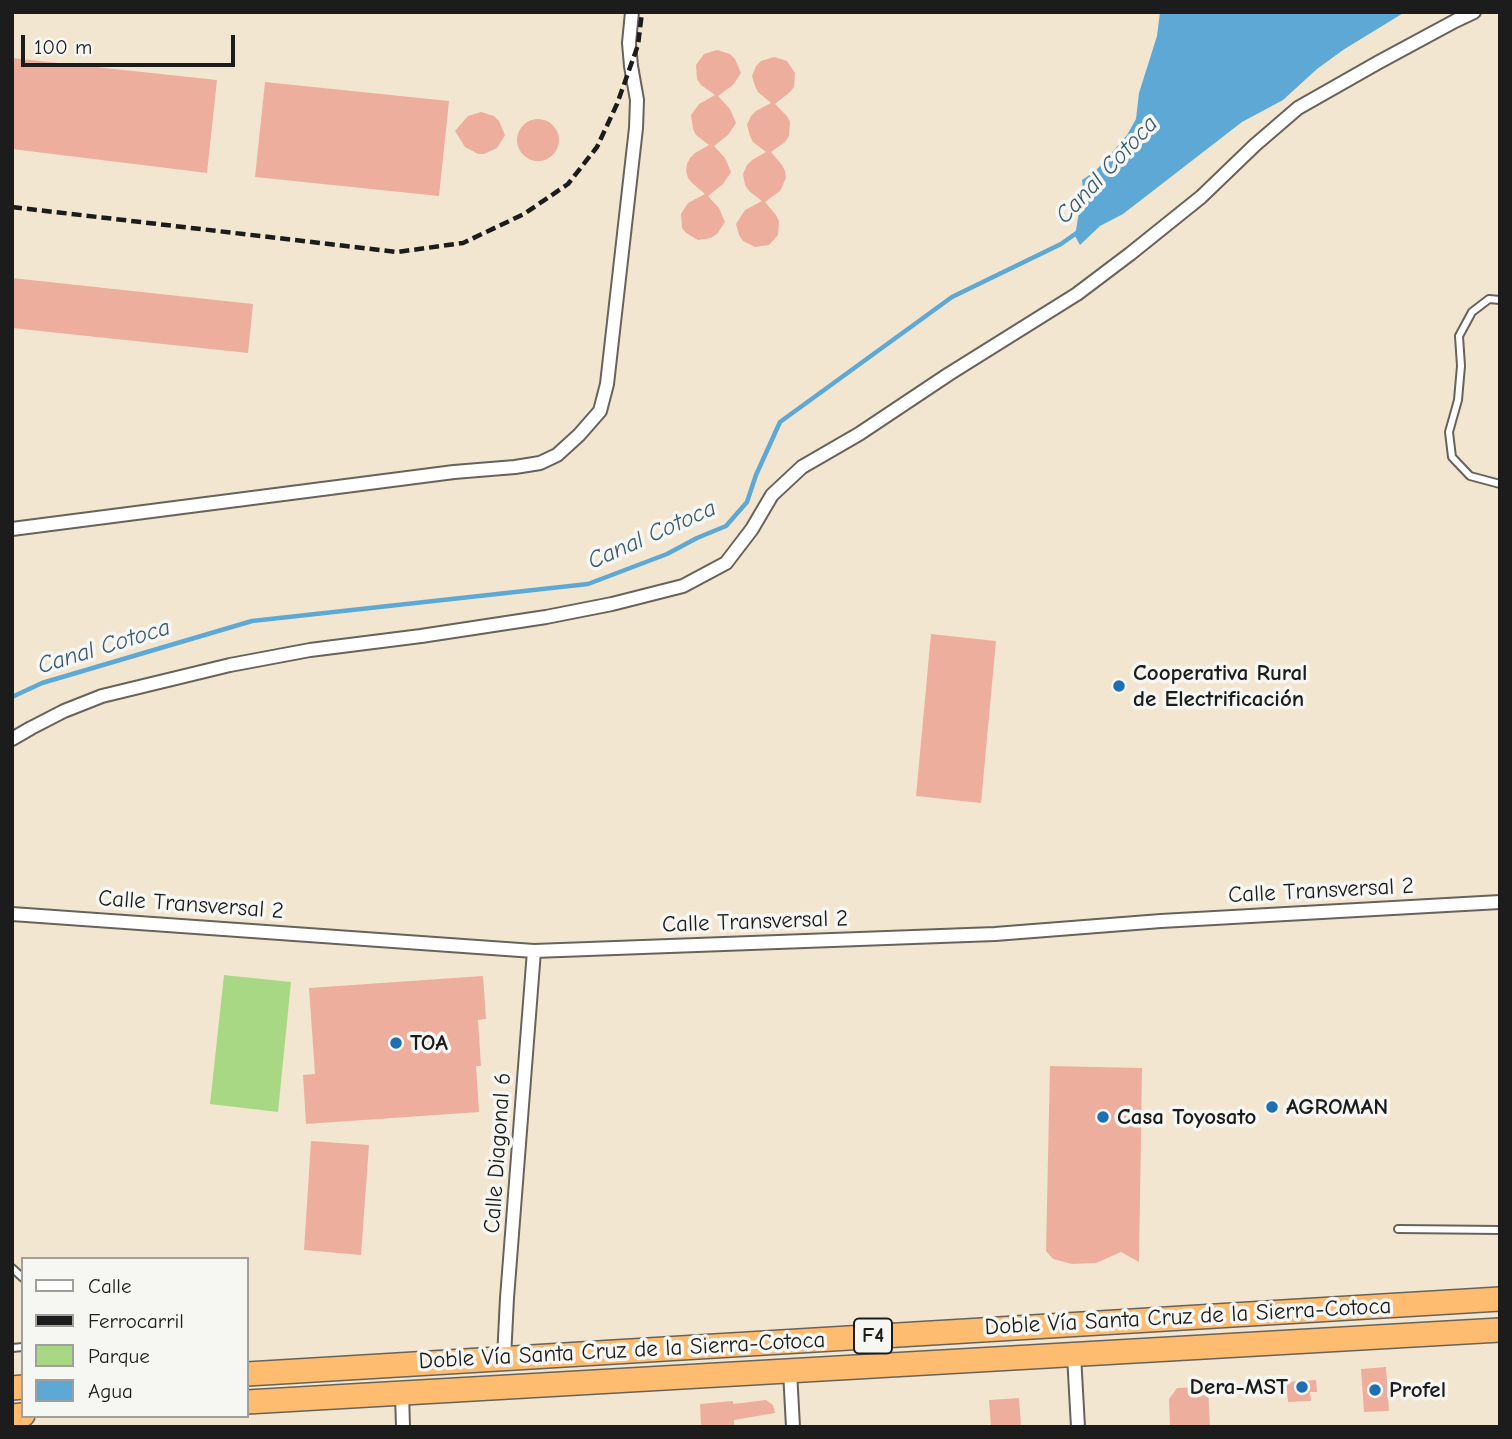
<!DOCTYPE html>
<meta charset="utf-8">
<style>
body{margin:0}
#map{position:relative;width:1512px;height:1439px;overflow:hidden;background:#f3e6d1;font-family:"Comic Neue",sans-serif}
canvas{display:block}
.frame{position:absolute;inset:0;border:14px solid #1c1c1c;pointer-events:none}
.legend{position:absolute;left:21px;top:1257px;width:228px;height:161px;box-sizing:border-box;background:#f6f6f2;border:2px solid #9f9f9c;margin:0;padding:9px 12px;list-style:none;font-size:21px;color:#1c1c1c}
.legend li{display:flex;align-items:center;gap:14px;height:35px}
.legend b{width:35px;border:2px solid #9f9f9c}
.scale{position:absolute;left:21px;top:35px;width:214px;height:32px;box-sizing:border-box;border:4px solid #1c1c1c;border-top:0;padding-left:9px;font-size:21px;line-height:24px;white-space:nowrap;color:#1c1c1c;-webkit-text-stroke:5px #f6f6f2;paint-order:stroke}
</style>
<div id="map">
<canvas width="1512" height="1439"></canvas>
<div class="frame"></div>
<ul class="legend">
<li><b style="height:9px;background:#fff"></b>Calle</li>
<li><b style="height:9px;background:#1c1c1c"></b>Ferrocarril</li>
<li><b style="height:19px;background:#a9d885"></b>Parque</li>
<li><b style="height:19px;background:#5ea8d6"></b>Agua</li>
</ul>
<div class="scale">100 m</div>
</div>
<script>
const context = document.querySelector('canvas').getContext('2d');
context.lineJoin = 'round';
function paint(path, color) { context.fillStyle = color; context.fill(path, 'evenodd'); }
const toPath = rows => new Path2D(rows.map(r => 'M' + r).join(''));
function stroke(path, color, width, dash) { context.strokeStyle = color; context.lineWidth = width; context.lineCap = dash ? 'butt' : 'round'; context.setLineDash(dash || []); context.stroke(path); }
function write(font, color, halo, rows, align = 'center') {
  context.font = font + ' "Comic Neue",sans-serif'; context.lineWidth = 7; context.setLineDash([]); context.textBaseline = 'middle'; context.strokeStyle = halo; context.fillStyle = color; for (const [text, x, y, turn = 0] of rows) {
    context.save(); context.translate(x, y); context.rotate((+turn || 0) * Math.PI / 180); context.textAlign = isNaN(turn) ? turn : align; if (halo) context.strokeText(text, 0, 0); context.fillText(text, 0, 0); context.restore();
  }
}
paint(toPath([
 [224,975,291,982,278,1112,210,1104]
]), '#a9d885');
paint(toPath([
 [1160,12,1405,12,1343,50,1317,69,1283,100,1242,122,1123,214,1100,226,1080,245,1075,236,1083,188,1082,180,1094,172,1101,165,1127,135,1136,119,1139,93,1157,36]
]), '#5ea8d6');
stroke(toPath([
 [12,697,42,683,252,621,588,584,667,554,697,538,726,526,747,502,756,475,780,422,952,297,1061,244,1078,232]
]), '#5ea8d6', 4.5);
paint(toPath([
 [717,50,730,54,735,59,741,73,733,85,718,96,730,109,736,123,728,135,714,146,725,158,731,172,723,184,708,196,719,208,725,222,717,234,711,238,698,240,686,233,682,228,681,214,688,203,705,194,692,183,688,178,686,171,687,164,690,158,695,153,709,145,696,135,693,129,691,115,699,104,715,95,701,85,697,79,696,65,704,54],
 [774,57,787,61,795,73,794,87,790,92,775,104,787,116,790,122,789,136,785,142,771,152,782,165,785,171,786,178,780,191,765,202,776,215,779,221,778,235,769,245,755,247,743,241,739,235,736,224,745,210,762,201,749,191,745,185,743,174,747,165,752,160,766,152,753,142,750,136,747,125,751,116,756,111,771,103,758,92,755,86,752,76,756,66,761,61],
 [12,58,217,80,207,173,12,149],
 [265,82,449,101,439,196,255,177],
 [481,112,494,116,499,121,505,135,497,148,484,154,478,154,465,147,455,131,468,116],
 '517 140a21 21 0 1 1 42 0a21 21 0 1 1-42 0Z',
 [12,278,253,304,248,353,12,328],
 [931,634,996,641,981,803,916,796],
 [483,976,486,1019,478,1020,481,1066,476,1066,479,1112,306,1124,303,1075,315,1074,309,988],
 [1050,1066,1142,1068,1139,1262,1121,1252,1096,1263,1072,1264,1053,1259,1046,1251],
 [311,1141,369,1145,361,1255,304,1250],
 [1386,1367,1389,1411,1364,1412,1361,1369],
 [1316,1380,1317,1392,1310,1392,1311,1401,1288,1402,1286,1382],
 [1208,1387,1210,1427,1170,1427,1169,1399,1177,1388],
 [1019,1398,1021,1427,991,1427,989,1400],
 [766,1400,773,1405,775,1413,734,1420,734,1427,701,1427,700,1404,733,1401,733,1404]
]), '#eeae9e');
const lane = toPath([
 [1500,300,1489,299,1472,312,1459,336,1461,366,1458,400,1449,432,1452,457,1470,476,1500,484],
 [1398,1229,1500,1230],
 [12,1268,23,1278],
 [12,1348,23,1347]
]);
const street = toPath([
 [12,529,454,472,515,467,540,463,557,455,579,435,600,411,607,384,636,128,637,100,631,66,629,43,632,12],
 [12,739,31,728,64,711,102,696,230,665,310,650,421,636,546,617,612,604,683,586,726,563,752,529,772,495,802,467,859,434,949,374,1077,294,1130,254,1201,197,1255,145,1298,108,1379,62,1455,21,1474,12],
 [12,914,534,951,995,934,1161,921,1500,902],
 [1074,1355,1078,1427],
 [504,1358,507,1298,534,951],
 [790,1371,793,1427],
 [402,1393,403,1427]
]);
const highway = toPath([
 [247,1374,1500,1299],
 [12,1388,23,1387],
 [247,1402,1500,1330],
 [12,1416,23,1415]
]);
stroke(lane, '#67635b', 10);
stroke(street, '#67635b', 16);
stroke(highway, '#67635b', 26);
stroke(lane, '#fff', 6);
stroke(street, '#fff', 12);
stroke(highway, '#fdbc6f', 23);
stroke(toPath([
 [12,207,397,252,463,243,524,214,568,184,597,147,617,104,638,45,642,12]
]), '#1c1c1c', 4.5, [10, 5]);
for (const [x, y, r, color] of [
 [1119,686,7,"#1f6fb2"],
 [396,1043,7,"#1f6fb2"],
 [1272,1107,7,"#1f6fb2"],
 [1103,1117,7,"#1f6fb2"],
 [1302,1387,7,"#1f6fb2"],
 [1375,1390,7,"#1f6fb2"]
]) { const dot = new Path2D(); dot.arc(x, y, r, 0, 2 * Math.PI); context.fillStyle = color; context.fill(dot); stroke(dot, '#f6f6f2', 2.5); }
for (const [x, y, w] of [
 [873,1336,38]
]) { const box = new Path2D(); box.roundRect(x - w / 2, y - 17.5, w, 35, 5); context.fillStyle = '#f6f6f2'; context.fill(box); stroke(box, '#1c1c1c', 2); }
write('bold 21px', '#1c1c1c', null, [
 ["F4",873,1336]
]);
write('bold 23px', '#1c1c1c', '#f6f6f2', [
 ["Cooperativa Rural",1133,673],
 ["de Electrificación",1133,699],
 ["TOA",410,1043],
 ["AGROMAN",1286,1107],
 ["Casa Toyosato",1117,1117],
 ["Dera-MST",1288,1387,"right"],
 ["Profel",1389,1390]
], 'left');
write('23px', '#1c1c1c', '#f6f6f2', [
 ["Calle Transversal 2",1321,891,-3],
 ["Calle Transversal 2",191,905,4],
 ["Calle Transversal 2",755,922,-2],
 ["Calle Diagonal 6",498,1153,-86],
 ["Doble Vía Santa Cruz de la Sierra-Cotoca",1188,1317,-3],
 ["Doble Vía Santa Cruz de la Sierra-Cotoca",622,1351,-3]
]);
write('italic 24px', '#3a5b70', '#f6f6f2', [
 ["Canal Cotoca",1107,170,-47],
 ["Canal Cotoca",652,535,-24],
 ["Canal Cotoca",104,647,-17]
]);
</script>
